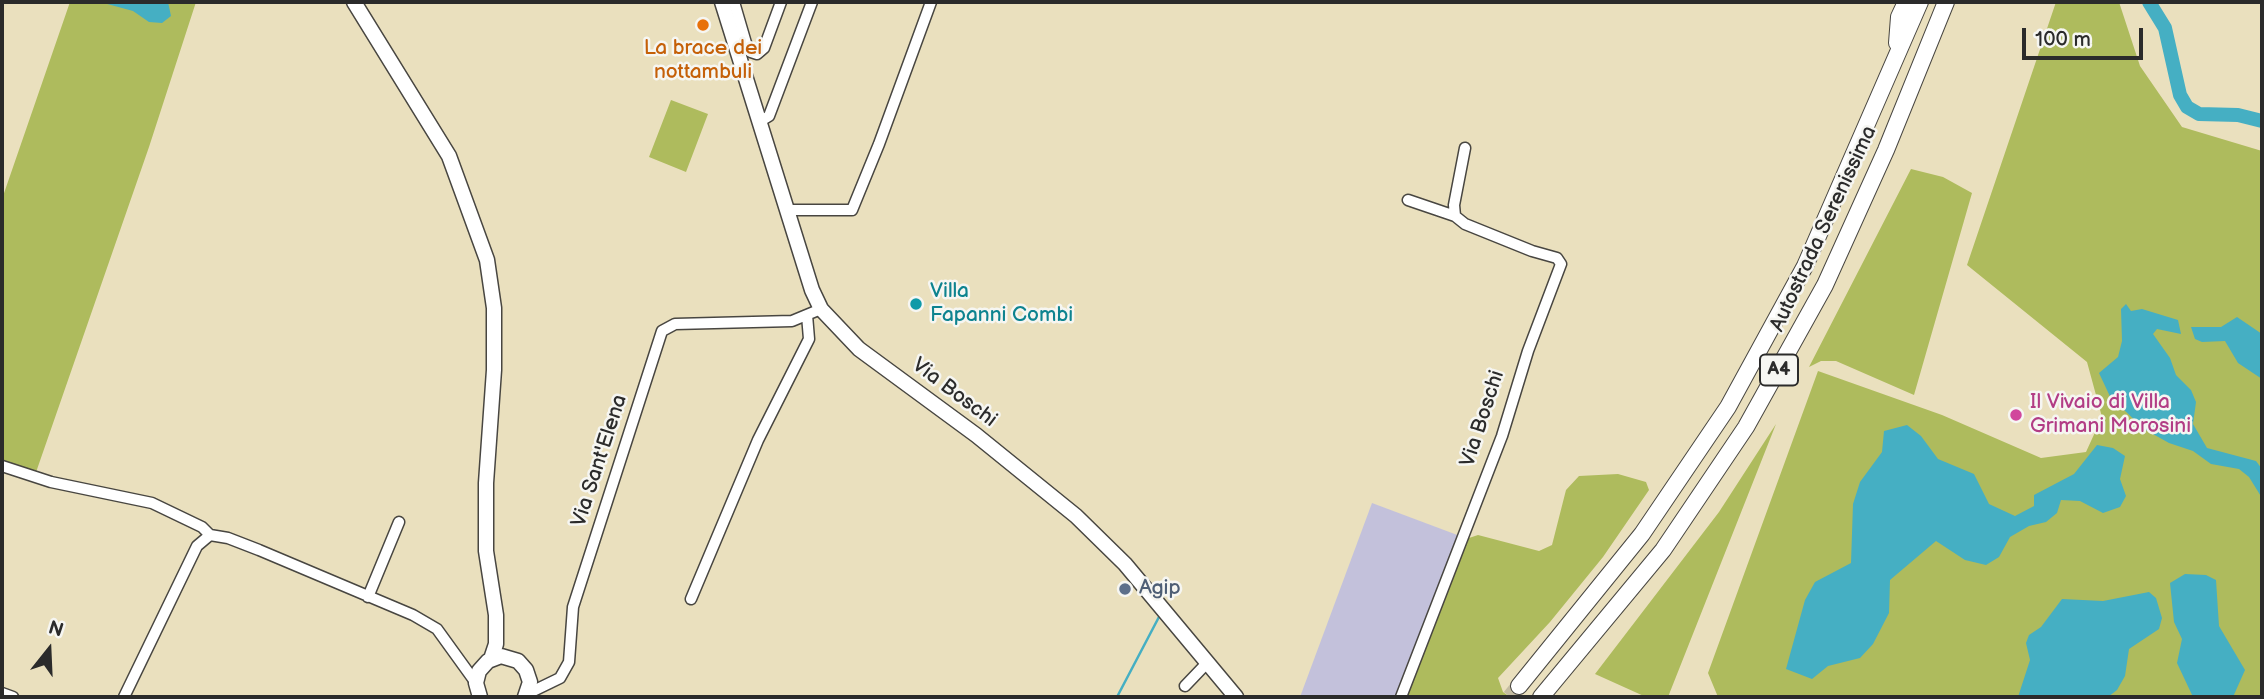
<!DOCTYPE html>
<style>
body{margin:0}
#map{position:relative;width:2264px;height:699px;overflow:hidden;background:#eae0be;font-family:"Balsamiq Sans",sans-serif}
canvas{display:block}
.frame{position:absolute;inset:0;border:4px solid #2b2b2b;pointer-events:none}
.north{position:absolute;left:14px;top:615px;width:70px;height:70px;-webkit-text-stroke:5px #f6f6f2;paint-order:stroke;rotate:18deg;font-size:19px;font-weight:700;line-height:28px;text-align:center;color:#2b2b2b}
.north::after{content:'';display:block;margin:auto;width:24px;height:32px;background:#2b2b2b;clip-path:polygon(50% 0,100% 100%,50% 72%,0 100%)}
.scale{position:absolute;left:2022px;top:28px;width:121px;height:32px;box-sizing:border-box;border:4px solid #2b2b2b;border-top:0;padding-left:9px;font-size:21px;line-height:24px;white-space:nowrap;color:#2b2b2b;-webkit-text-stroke:5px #f6f6f2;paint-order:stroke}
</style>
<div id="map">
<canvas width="2264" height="699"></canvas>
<div class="frame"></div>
<div class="north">N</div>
<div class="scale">100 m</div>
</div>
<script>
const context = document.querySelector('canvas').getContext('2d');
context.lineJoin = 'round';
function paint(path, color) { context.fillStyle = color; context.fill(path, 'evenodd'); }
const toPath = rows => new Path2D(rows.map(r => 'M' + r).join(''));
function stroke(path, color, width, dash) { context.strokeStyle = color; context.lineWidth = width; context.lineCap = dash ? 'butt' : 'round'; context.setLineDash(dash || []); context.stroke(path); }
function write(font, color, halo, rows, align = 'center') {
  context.font = font + ' "Balsamiq Sans",sans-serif'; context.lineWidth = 5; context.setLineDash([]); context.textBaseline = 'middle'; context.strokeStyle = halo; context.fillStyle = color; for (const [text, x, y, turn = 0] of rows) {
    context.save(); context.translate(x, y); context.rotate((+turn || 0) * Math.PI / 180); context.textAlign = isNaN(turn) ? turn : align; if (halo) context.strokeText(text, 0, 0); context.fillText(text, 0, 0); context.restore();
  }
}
paint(toPath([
 [1372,503,1460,536,1397,697,1300,697]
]), '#c3c1db');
paint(toPath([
 [70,2,196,2,149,147,34,478,2,466,2,199],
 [2056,2,2119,2,2140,66,2182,127,2262,151,2262,697,1718,697,1708,673,1818,371,1942,415,2041,458,2086,452,2102,417,2087,362,1967,265],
 [671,100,708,114,686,172,649,157],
 [1911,169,1943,177,1972,193,1914,395,1836,361,1821,361,1809,367],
 [1776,424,1668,697,1646,697,1595,674,1719,512],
 [1618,474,1646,482,1649,490,1603,557,1550,622,1498,678,1503,692,1510,697,1406,697,1466,539,1478,535,1539,551,1552,545,1566,490,1579,476]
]), '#aebb5d');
paint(toPath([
 [100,2,168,2,171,16,162,23,149,22,133,11],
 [2126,304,2131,311,2142,309,2178,320,2181,334,2157,329,2153,334,2170,358,2176,375,2191,390,2196,402,2193,424,2207,448,2256,461,2262,469,2262,498,2249,477,2239,469,2211,464,2193,451,2169,443,2144,429,2122,408,2114,405,2099,373,2118,357,2122,341,2121,309],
 [2237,317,2262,334,2262,379,2238,363,2225,341,2202,342,2195,339,2191,327,2221,327],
 [1907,425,1921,436,1938,459,1974,474,1989,504,2015,516,2034,506,2034,495,2074,474,2097,445,2113,448,2125,456,2120,479,2126,496,2120,507,2103,513,2080,501,2061,500,2057,513,2046,522,2029,526,2010,537,1999,557,1986,565,1965,560,1936,541,1890,580,1889,613,1873,644,1860,658,1828,666,1812,679,1786,669,1805,600,1815,582,1851,563,1853,504,1860,482,1882,452,1884,431],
 [2185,574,2206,575,2216,580,2219,626,2245,670,2233,697,2193,697,2177,663,2182,639,2174,622,2170,583],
 [2149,592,2156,598,2162,618,2159,629,2129,649,2125,676,2117,690,2108,697,2018,697,2030,660,2026,643,2029,635,2041,627,2062,599,2103,601]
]), '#45afc3');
stroke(toPath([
 [1117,697,1160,615]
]), '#45afc3', 2.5);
stroke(toPath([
 [2149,2,2165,28,2180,95,2187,107,2199,114,2238,115,2262,121]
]), '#45afc3', 14);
stroke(toPath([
 [1510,697,1519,686]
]), '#c4bca1', 16, [16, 8]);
const minor = toPath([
 [734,2,746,43,751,52,757,54,764,48,781,2],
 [759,122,769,116,812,2],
 [786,210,852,210,879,144,931,2],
 [1455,216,1454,205,1465,148],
 [2,466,51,482,152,503,202,527,210,535,228,538,259,550,413,615,437,629,476,683],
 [368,597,399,522],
 [691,599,758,440,809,339,807,315],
 [1185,686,1207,663],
 [2,693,13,697],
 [527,694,560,678,569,662,573,607,662,331,675,324,792,321,821,309],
 [124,697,197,546,210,535],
 [1401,697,1502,436,1528,351,1561,264,1557,258,1532,251,1465,224,1455,216,1408,200]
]);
const major = toPath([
 [354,2,449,156,487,260,494,308,494,370,486,483,486,551,496,615,496,644,491,659],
 [722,2,812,290,821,309,859,349,976,435,1076,516,1125,564,1236,697],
 [480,697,476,683,479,671,488,661,501,656,518,661,526,670,530,682,525,697]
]);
const highway = toPath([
 [1897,43,1899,17,1906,2],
 [1519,686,1642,534,1728,407,1805,266,1920,2],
 [1541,697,1663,550,1746,427,1825,285,1886,150,1946,2]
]);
stroke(minor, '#484641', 13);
stroke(major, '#484641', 17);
stroke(highway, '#484641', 18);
stroke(minor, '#fff', 10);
stroke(major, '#fff', 14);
stroke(highway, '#fff', 16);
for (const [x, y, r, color] of [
 [703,25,7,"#e8710a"],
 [916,304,7,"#0f9aa8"],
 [2016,415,7,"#d1479c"],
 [1125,589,7,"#5c6f8a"]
]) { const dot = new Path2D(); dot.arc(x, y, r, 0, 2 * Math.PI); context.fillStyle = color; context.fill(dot); stroke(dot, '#f6f6f2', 2.5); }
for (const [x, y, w] of [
 [1779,370,38]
]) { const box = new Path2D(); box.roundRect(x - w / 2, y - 15.5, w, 31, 5); context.fillStyle = '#f6f6f2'; context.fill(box); stroke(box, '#2b2b2b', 2); }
write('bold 19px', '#2b2b2b', null, [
 ["A4",1779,370]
]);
write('21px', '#c56008', '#f6f6f2', [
 ["La brace dei",703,49],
 ["nottambuli",703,73]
]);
write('21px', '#2b2b2b', '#f6f6f2', [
 ["Autostrada Serenissima",1824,229,-65],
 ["Via Boschi",954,393,37],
 ["Via Boschi",1483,419,-72],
 ["Via Sant'Elena",600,461,-72]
]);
write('21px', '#0d838f', '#f6f6f2', [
 ["Villa",930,292],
 ["Fapanni Combi",930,316]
], 'left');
write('21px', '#b23c85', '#f6f6f2', [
 ["Il Vivaio di Villa",2030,403],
 ["Grimani Morosini",2030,427]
], 'left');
write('21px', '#4e5e75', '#f6f6f2', [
 ["Agip",1139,589]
], 'left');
</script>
